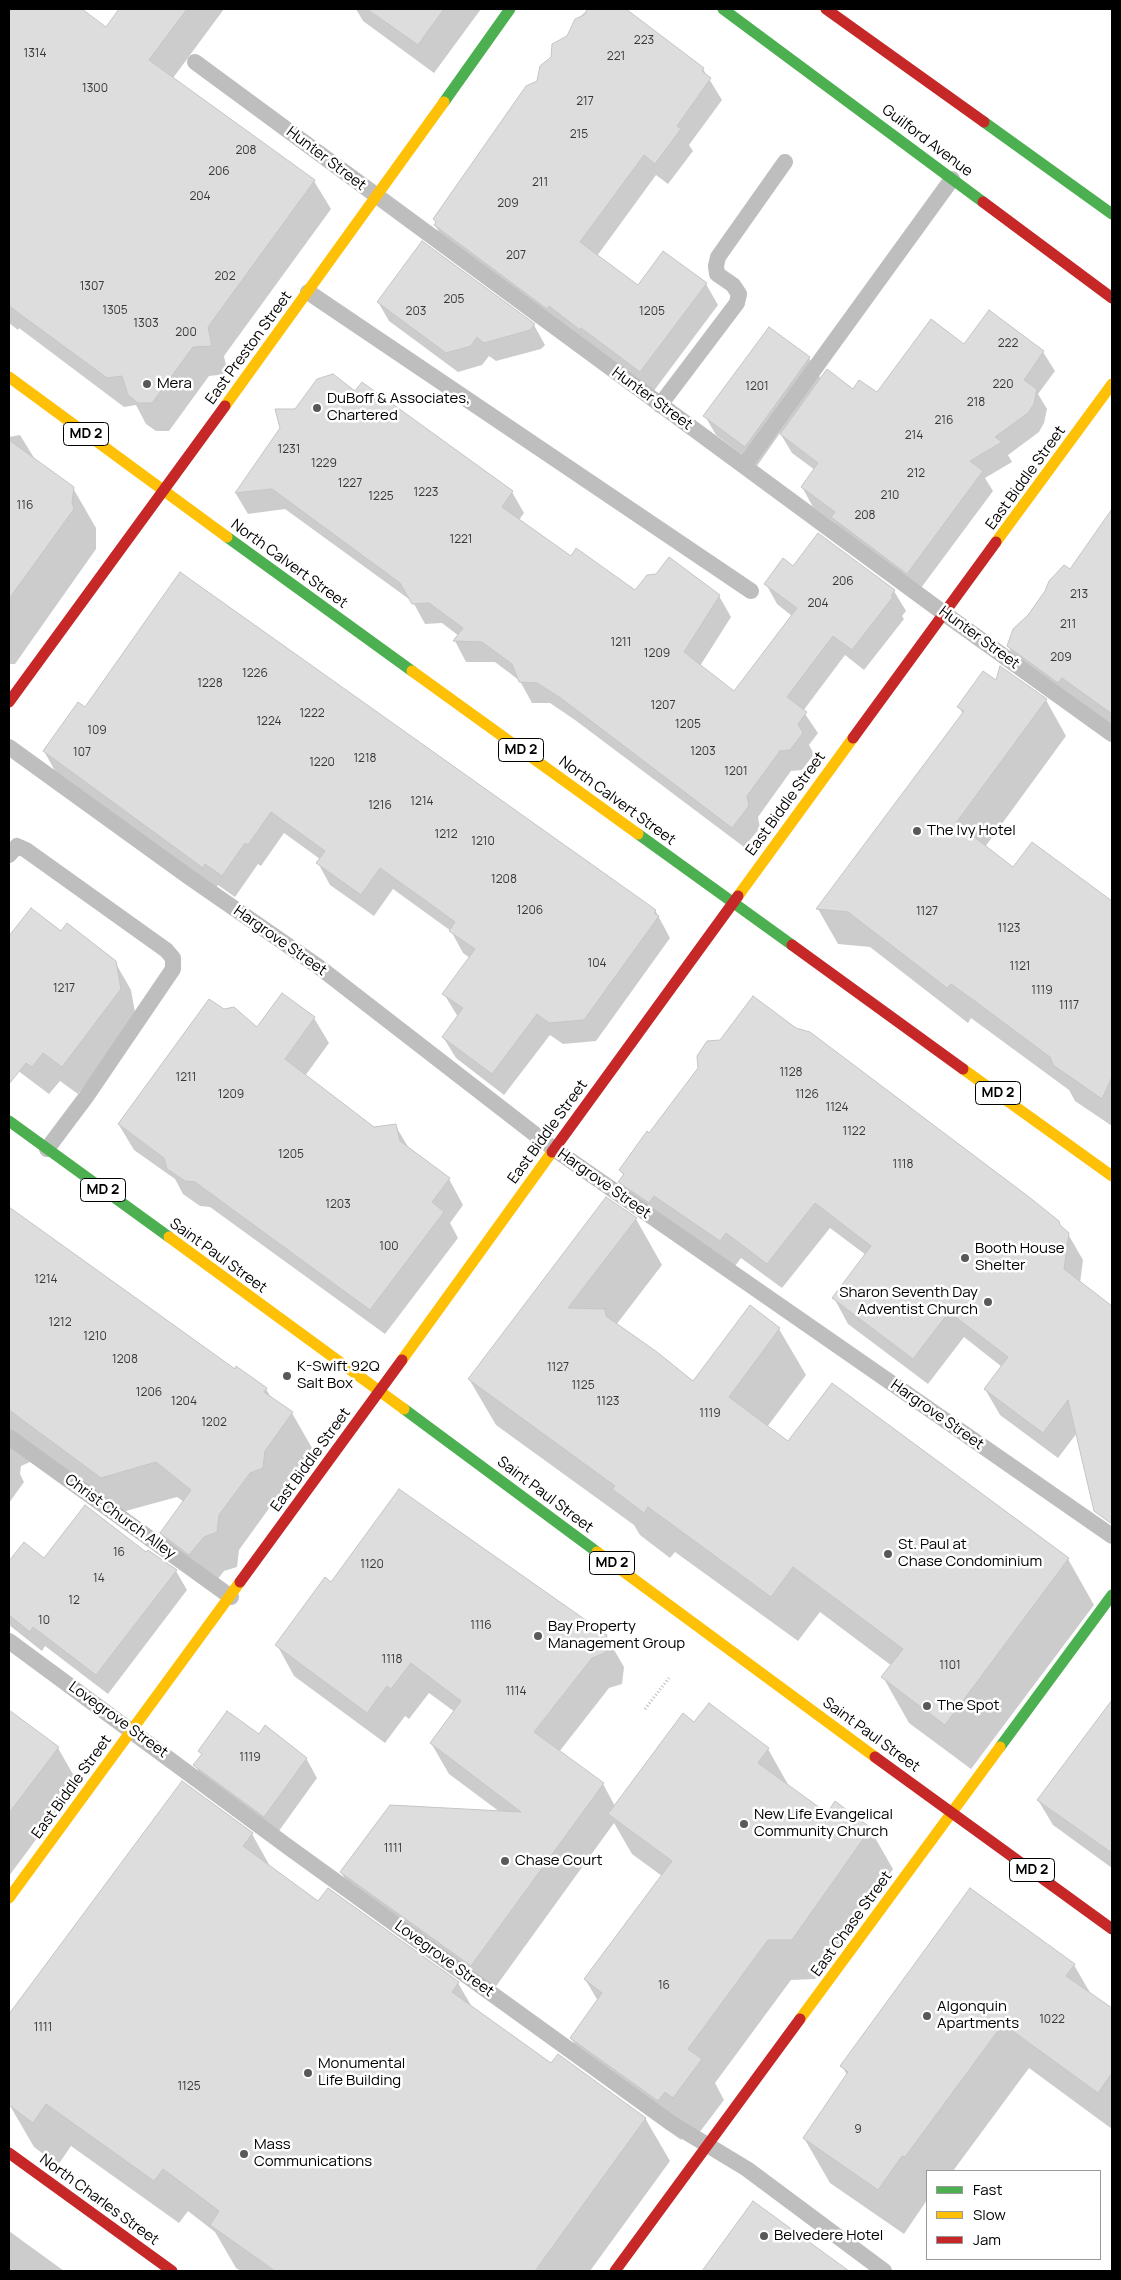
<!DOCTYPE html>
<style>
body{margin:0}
#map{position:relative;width:1121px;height:2280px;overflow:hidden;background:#fff;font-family:Manrope,sans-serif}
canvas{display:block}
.frame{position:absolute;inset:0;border:10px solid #000;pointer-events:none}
.legend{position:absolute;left:926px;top:2170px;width:175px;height:90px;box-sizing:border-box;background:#fff;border:1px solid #999;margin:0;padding:6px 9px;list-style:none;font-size:15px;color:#000}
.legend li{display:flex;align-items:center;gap:10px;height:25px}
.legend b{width:25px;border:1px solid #999}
</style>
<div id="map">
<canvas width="1121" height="2280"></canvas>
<div class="frame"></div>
<ul class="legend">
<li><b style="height:6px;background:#4caf50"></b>Fast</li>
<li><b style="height:6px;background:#ffc107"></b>Slow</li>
<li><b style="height:6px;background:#c62828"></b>Jam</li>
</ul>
</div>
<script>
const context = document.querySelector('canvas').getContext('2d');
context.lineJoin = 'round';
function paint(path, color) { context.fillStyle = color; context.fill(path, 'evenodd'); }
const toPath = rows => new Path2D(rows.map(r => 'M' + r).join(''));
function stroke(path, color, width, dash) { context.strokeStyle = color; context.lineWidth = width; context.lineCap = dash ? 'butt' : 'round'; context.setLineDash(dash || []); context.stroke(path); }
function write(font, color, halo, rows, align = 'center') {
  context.font = font + ' Manrope,sans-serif'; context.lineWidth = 5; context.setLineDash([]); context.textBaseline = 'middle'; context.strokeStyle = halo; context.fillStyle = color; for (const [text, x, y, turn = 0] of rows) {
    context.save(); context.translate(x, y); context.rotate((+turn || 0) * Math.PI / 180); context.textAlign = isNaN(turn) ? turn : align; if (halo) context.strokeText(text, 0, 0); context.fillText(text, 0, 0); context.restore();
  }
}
paint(toPath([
 [9,9,79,9,106,28,121,9,224,9,173,78,314,181,331,209,224,356,228,374,209,376,169,431,156,431,146,424,136,405,124,407,19,328,18,330,9,323],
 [356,9,481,9,434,73,363,21],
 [588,9,624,9,703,69,722,100,689,145,693,151,668,184,656,175,597,256,638,286,706,284,718,305,653,392,447,246,435,225,538,82,568,37,575,22],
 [378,302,534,325,545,345,541,349,496,361,489,356,482,365,458,372,389,321],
 [989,312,1043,352,1055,371,1038,394,1047,409,1044,423,1039,432,1008,455,1012,462,985,478,993,491,918,592,843,537,835,523,813,507,802,487,815,470,792,453,780,433,757,466,716,435,705,416,769,329,809,358,821,379,853,390,877,394,964,346],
 [356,392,512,492,524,513,519,520,571,557,635,592,719,596,731,617,700,666,734,692,792,616,777,604,766,584,793,568,894,591,906,611,902,616,904,619,864,670,845,655,803,711,818,733,809,745,814,754,802,770,791,771,758,817,760,828,744,847,575,720,550,703,532,703,520,681,495,662,466,662,455,641,459,636,442,623,425,624,413,602,285,509,248,514,236,494,295,410],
 [20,435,36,461,73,488,96,528,96,549,15,664,9,664,9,437],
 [1112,511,1112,734,1029,682,1008,646,1070,571],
 [996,682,1046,700,1066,736,985,847,1014,869,1032,844,1112,904,1112,1126,1075,1101,1069,1090,971,1018,968,1023,870,947,838,944,818,909,963,714,959,707],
 [85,709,655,910,670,938,596,1041,563,1044,550,1035,504,1095,456,1058,443,1037,458,1017,444,994,470,958,463,953,451,931,393,889,374,916,330,885,318,863,320,859,284,833,261,866,258,864,235,897,218,885,215,889,56,773,44,751],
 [31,910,61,933,115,962,131,990,136,1018,78,1094,60,1081,49,1094,9,1064,9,938],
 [314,1018,329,1043,305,1076,374,1128,395,1125,410,1150,449,1179,463,1205,450,1223,458,1238,385,1334,210,1207,200,1206,183,1194,175,1179,134,1150,119,1125,257,1029],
 [620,1170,1061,1228,1068,1234,1083,1260,1080,1283,1112,1307,1112,1516,1104,1510,1077,1433,1058,1458,1000,1415,985,1389,1002,1367,964,1337,928,1384,848,1324,834,1298,866,1255,830,1228,782,1288,741,1258,735,1266,635,1207,620,1182,624,1176],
 [9,1209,235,1371,266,1389,272,1399,292,1413,312,1448,285,1487,283,1503,270,1507,239,1550,237,1567,224,1571,210,1589,181,1568,161,1533,184,1502,177,1497,122,1512,30,1462,21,1466,20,1474,24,1482,9,1503],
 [636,1219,662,1265,616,1325,693,1383,750,1306,779,1329,806,1375,767,1427,789,1443,1068,1559,1094,1605,971,1769,909,1723,883,1677,892,1666,820,1612,798,1641,675,1552,670,1558,640,1535,634,1525,496,1425,469,1379],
 [24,1544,44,1560,146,1554,176,1571,187,1590,108,1694,45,1646,42,1651,9,1625,9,1565],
 [332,1584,606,1636,624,1667,622,1684,609,1688,559,1752,603,1784,615,1806,695,1724,768,1749,790,1788,827,1815,870,1829,893,1869,815,1979,791,1980,715,2083,724,2100,696,2137,688,2131,681,2140,594,2077,571,2038,598,2001,585,1979,662,1876,632,1854,614,1823,489,1996,359,1903,341,1872,500,1812,449,1774,431,1743,455,1712,429,1693,409,1719,405,1716,385,1743,294,1676,277,1645],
 [1112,1702,1112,1868,1053,1825,1038,1800],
 [9,1711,58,1748,78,1783,9,1876],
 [259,1736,306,1758,317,1778,276,1835,206,1784,195,1765,202,1755,199,1751],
 [182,1782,252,1834,271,1868,319,1903,458,1983,472,2007,551,2065,645,2118,670,2161,590,2271,241,2271,236,2268,215,2232,188,2211,179,2223,71,2146,58,2165,34,2147,9,2104,9,2016],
 [1074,1965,1092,1996,1112,2010,1112,2129,1029,2068,953,2171,927,2171,927,2200,904,2234,830,2183,804,2138,847,2075,842,2066],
 [753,2203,847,2271,703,2271],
 [9,2231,64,2271,9,2271]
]), '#0003');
const building = toPath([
 [9,9,82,9,106,27,119,9,187,9,149,60,315,180,208,327,212,346,193,347,152,403,138,403,128,395,122,376,107,378,9,306,9,9],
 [367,9,444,9,418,45,367,9],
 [588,9,626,9,704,68,702,71,711,78,677,126,681,129,655,164,644,155,580,242,638,285,663,251,707,283,640,372,581,328,580,330,549,306,547,309,434,225,436,222,433,219,526,86,537,81,540,66,551,57,552,44,567,36,575,19,584,15,588,9],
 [422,241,535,324,530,330,484,343,477,337,471,346,446,353,377,302,422,241],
 [989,310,1044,351,1024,380,1037,389,1034,404,1028,413,995,437,1002,442,970,461,983,471,907,574,831,517,835,512,801,487,818,463,780,434,827,369,853,389,859,380,877,392,931,319,964,344,989,310],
 [769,327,810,357,745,447,703,416,769,327],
 [333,374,355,391,362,382,513,491,502,507,571,556,576,548,635,590,647,575,656,574,669,557,720,595,684,652,734,691,797,608,764,584,783,558,793,566,818,533,895,590,891,596,893,597,852,650,833,636,787,697,807,712,798,724,803,733,790,750,780,751,747,796,749,806,732,828,562,699,537,683,519,682,512,664,482,642,453,641,463,628,429,603,412,604,400,583,272,489,235,493,280,428,275,409,295,409,317,379,333,374],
 [9,440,74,487,72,502,74,509,9,599,9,440],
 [1112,509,1112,714,1062,678,1058,683,1007,646,1013,629,1028,615,1045,591,1049,581,1064,565,1070,569,1112,509],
 [180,572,656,910,654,913,659,916,584,1020,549,1023,537,1014,492,1074,442,1037,463,1008,442,994,475,949,449,931,455,922,422,898,380,868,361,895,316,863,325,851,271,812,248,845,245,843,222,876,205,864,203,868,43,751,78,702,85,707,180,572],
 [1000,666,1047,699,956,823,1013,867,1032,842,1112,901,1112,1077,1102,1099,1053,1065,1050,1057,976,1002,951,984,947,988,848,912,816,909,964,711,957,707,983,671,996,680,1000,666],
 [31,908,61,931,67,923,116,961,121,989,62,1067,43,1053,32,1067,26,1063,9,1084,9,936,31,908],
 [282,993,315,1017,285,1059,374,1127,396,1124,400,1141,450,1178,432,1202,444,1212,370,1310,195,1182,185,1181,167,1169,164,1158,118,1124,209,999,224,1009,234,1007,257,1027,282,993],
 [753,996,796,1028,810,1032,1029,1197,1059,1221,1060,1225,1069,1233,1064,1269,1112,1306,1112,1524,1094,1511,1068,1400,1043,1433,984,1389,1008,1357,949,1312,913,1359,832,1298,871,1246,815,1203,767,1264,726,1233,720,1241,654,1196,649,1203,618,1182,624,1174,619,1170,647,1131,649,1133,698,1068,697,1056,707,1041,720,1040,753,996],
 [606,1197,637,1218,568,1308,605,1309,606,1316,657,1352,693,1381,750,1305,780,1328,729,1397,788,1441,832,1383,1069,1558,945,1725,881,1677,903,1649,793,1567,771,1597,648,1507,644,1513,612,1489,615,1486,468,1379,606,1197],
 [9,1207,235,1369,236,1366,267,1388,264,1392,293,1412,265,1451,263,1468,250,1473,219,1515,217,1532,204,1537,189,1555,160,1533,191,1490,156,1462,101,1478,9,1410,9,1207],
 [399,1489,607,1635,605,1653,592,1658,534,1732,604,1783,471,1966,340,1872,390,1805,521,1812,430,1743,461,1701,411,1663,391,1689,387,1686,367,1713,275,1645,325,1577,331,1582,399,1489],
 [85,1505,146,1552,148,1550,177,1570,96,1675,33,1627,30,1632,9,1615,9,1561,24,1542,44,1558,85,1505],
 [1112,1700,1112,1853,1037,1800,1112,1700],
 [709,1703,769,1748,758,1763,827,1813,835,1801,871,1828,792,1940,768,1940,688,2049,702,2059,673,2098,665,2092,658,2101,570,2038,602,1993,584,1979,672,1861,608,1814,683,1713,694,1722,709,1703],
 [9,1710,59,1747,9,1813,9,1710],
 [227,1711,259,1734,265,1725,307,1758,264,1817,193,1765,202,1754,198,1751,227,1711],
 [182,1781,253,1833,243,1846,318,1901,328,1888,459,1982,452,1992,551,2063,558,2054,646,2118,535,2271,275,2271,210,2225,219,2211,163,2169,154,2181,46,2104,33,2123,9,2105,9,2014,182,1781],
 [970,1888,1075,1964,1066,1976,1112,2008,1112,2073,1098,2093,1003,2024,905,2157,902,2156,878,2190,803,2138,848,2072,840,2066,970,1888],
 [753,2201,849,2271,702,2271,753,2201]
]);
paint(building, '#ddd');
stroke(building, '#c5c5c5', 1);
stroke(toPath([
 [645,1709,669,1678]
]), '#b8b8b8', 3, [1, 2.5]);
stroke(toPath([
 [195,62,945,614,1112,734],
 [308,292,751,591],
 [660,405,737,303,739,294,733,285,717,274,716,266,718,257,785,162],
 [744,466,952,179],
 [9,747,189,877,319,967,554,1149,1112,1536],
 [9,855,17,846,26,850,166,950,173,958,173,969,86,1097,47,1149],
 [9,1437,231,1597],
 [9,1641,291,1849,671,2123,747,2169,884,2271]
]), '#bebebe', 16);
stroke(toPath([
 [723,9,983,202],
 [444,102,510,9],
 [984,122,1112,214],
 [227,537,412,671],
 [638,834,792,945],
 [9,1121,169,1237],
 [404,1409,597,1552],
 [1000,1747,1112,1595]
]), '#4caf50', 11);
stroke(toPath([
 [9,377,227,537],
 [225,406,444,102],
 [996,542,1112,384],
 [412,671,638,834],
 [738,896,853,738],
 [963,1069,1112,1176],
 [169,1237,404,1409],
 [402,1360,552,1152],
 [597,1552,875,1757],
 [9,1898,240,1582],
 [800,2019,1000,1747]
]), '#ffc107', 11);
stroke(toPath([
 [826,9,984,122],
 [983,202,1112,298],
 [9,702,225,406],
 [853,738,996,542],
 [792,945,963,1069],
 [552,1152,738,896],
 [240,1582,402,1360],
 [875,1757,1112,1929],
 [9,2153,172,2271],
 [615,2271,800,2019]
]), '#c62828', 11);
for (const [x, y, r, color] of [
 [147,384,5,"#595959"],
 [317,408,5,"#595959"],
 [917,831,5,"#595959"],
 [965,1258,5,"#595959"],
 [988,1302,5,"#595959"],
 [287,1376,5,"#595959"],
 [888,1554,5,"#595959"],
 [538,1636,5,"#595959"],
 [927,1706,5,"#595959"],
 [744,1824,5,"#595959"],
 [505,1861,5,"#595959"],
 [927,2016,5,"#595959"],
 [308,2073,5,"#595959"],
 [244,2154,5,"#595959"],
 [764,2236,5,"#595959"]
]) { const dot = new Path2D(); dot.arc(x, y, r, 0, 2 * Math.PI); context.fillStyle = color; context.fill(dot); stroke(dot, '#fff', 2); }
write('12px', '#373737', null, [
 ["223",644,41],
 ["1314",35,54],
 ["221",616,57],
 ["1300",95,89],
 ["217",585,102],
 ["215",579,135],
 ["208",246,151],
 ["206",219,172],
 ["211",540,183],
 ["204",200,197],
 ["209",508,204],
 ["207",516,256],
 ["202",225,277],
 ["1307",92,287],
 ["205",454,300],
 ["1305",115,311],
 ["203",416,312],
 ["1205",652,312],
 ["1303",146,324],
 ["200",186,333],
 ["222",1008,344],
 ["220",1003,385],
 ["1201",757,387],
 ["218",976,403],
 ["216",944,421],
 ["214",914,436],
 ["1231",289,450],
 ["1229",324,464],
 ["212",916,474],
 ["1227",350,484],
 ["1223",426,493],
 ["210",890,496],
 ["1225",381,497],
 ["116",25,506],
 ["208",865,516],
 ["1221",461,540],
 ["206",843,582],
 ["213",1079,595],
 ["204",818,604],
 ["211",1068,625],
 ["1211",621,643],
 ["1209",657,654],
 ["209",1061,658],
 ["1226",255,674],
 ["1228",210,684],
 ["1207",663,706],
 ["1222",312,714],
 ["1224",269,722],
 ["1205",688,725],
 ["109",97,731],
 ["1203",703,752],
 ["107",82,753],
 ["1218",365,759],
 ["1220",322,763],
 ["1201",736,772],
 ["1214",422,802],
 ["1216",380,806],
 ["1212",446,835],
 ["1210",483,842],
 ["1208",504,880],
 ["1206",530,911],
 ["1127",927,912],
 ["1123",1009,929],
 ["104",597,964],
 ["1121",1020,967],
 ["1217",64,989],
 ["1119",1042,991],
 ["1117",1069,1006],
 ["1128",791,1073],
 ["1211",186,1078],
 ["1209",231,1095],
 ["1126",807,1095],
 ["1124",837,1108],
 ["1122",854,1132],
 ["1205",291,1155],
 ["1118",903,1165],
 ["1203",338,1205],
 ["100",389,1247],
 ["1214",46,1280],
 ["1212",60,1323],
 ["1210",95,1337],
 ["1208",125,1360],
 ["1127",558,1368],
 ["1125",583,1386],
 ["1206",149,1393],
 ["1204",184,1402],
 ["1123",608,1402],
 ["1119",710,1414],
 ["1202",214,1423],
 ["16",119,1553],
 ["1120",372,1565],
 ["14",99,1579],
 ["12",74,1601],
 ["10",44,1621],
 ["1116",481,1626],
 ["1118",392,1660],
 ["1101",950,1666],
 ["1114",516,1692],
 ["1119",250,1758],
 ["1111",393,1849],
 ["16",664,1986],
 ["1022",1052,2020],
 ["1111",43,2028],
 ["1125",189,2087],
 ["9",858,2130]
]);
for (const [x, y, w] of [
 [86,434,45],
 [521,750,45],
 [998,1093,45],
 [103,1190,45],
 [612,1563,45],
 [1032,1870,45]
]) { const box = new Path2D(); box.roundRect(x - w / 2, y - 11.5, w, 23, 4); context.fillStyle = '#fff'; context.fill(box); stroke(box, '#000', 1); }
write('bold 14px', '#000', null, [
 ["MD 2",86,434],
 ["MD 2",521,750],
 ["MD 2",998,1093],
 ["MD 2",103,1190],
 ["MD 2",612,1563],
 ["MD 2",1032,1870]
]);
write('15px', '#000', '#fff', [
 ["Guilford Avenue",927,141,37],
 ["Hunter Street",326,159,37],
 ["East Preston Street",249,348,-54],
 ["Hunter Street",652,399,36],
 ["East Biddle Street",1026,478,-54],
 ["North Calvert Street",289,564,36],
 ["Hunter Street",979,638,36],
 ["North Calvert Street",617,801,36],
 ["East Biddle Street",786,804,-54],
 ["Hargrove Street",280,941,35],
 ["East Biddle Street",548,1132,-54],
 ["Hargrove Street",604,1184,35],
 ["Saint Paul Street",218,1256,36],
 ["Hargrove Street",937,1415,35],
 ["East Biddle Street",311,1460,-54],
 ["Saint Paul Street",545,1495,37],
 ["Christ Church Alley",120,1517,36],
 ["Lovegrove Street",118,1720,36],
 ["Saint Paul Street",871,1735,36],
 ["East Biddle Street",72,1787,-54],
 ["East Chase Street",852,1924,-54],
 ["Lovegrove Street",444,1959,36],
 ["North Charles Street",99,2200,36]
]);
write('15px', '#000', '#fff', [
 ["Mera",157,384],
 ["DuBoff & Associates,",327,399],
 ["Chartered",327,416],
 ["The Ivy Hotel",927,831],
 ["Booth House",975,1249],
 ["Shelter",975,1266],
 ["Sharon Seventh Day",978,1293,"right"],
 ["Adventist Church",978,1310,"right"],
 ["K-Swift 92Q",297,1367],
 ["Salt Box",297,1384],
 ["St. Paul at",898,1545],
 ["Chase Condominium",898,1562],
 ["Bay Property",548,1627],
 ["Management Group",548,1644],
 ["The Spot",937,1706],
 ["New Life Evangelical",754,1815],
 ["Community Church",754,1832],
 ["Chase Court",515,1861],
 ["Algonquin",937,2007],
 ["Apartments",937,2024],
 ["Monumental",318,2064],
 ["Life Building",318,2081],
 ["Mass",254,2145],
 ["Communications",254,2162],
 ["Belvedere Hotel",774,2236]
], 'left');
</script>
